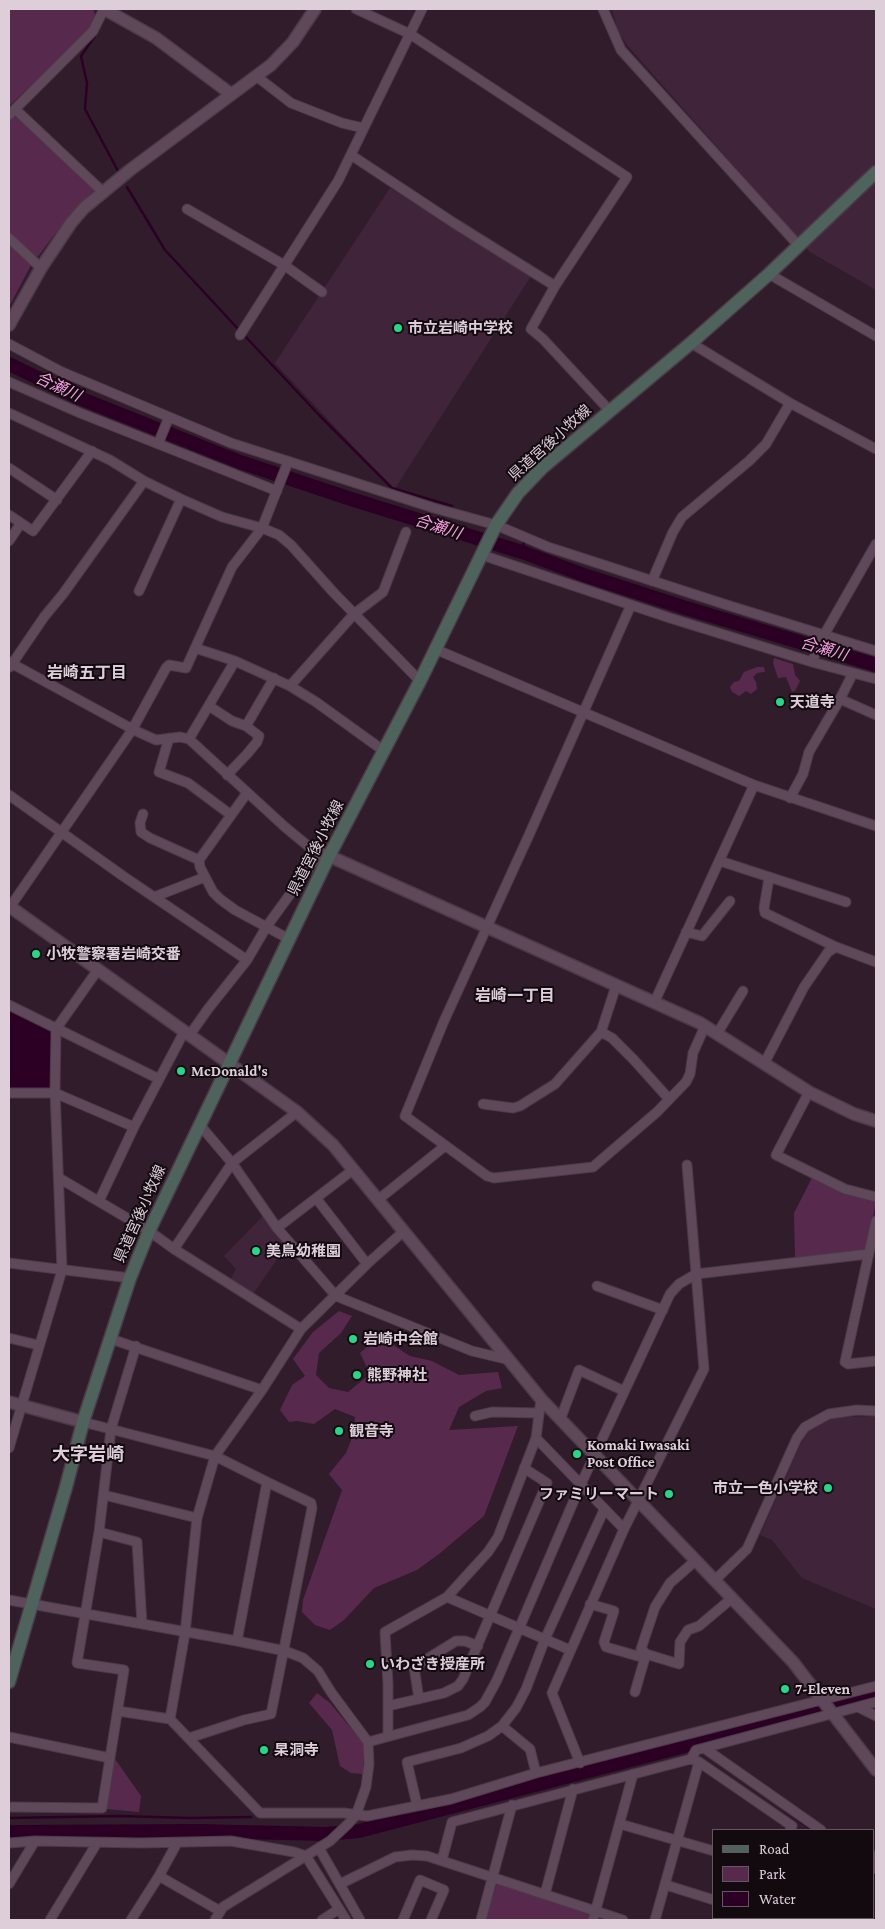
<!DOCTYPE html>
<meta charset="utf-8">
<style>
body{margin:0}
#map{position:relative;width:885px;height:1929px;overflow:hidden;background:#311c2c;font-family:"Crimson Pro",serif}
canvas{display:block}
.frame{position:absolute;inset:0;border:10px solid #ddced9;pointer-events:none}
.legend{position:absolute;left:712px;top:1829px;width:162px;height:90px;box-sizing:border-box;background:#130a10;border:1px solid #645860;margin:0;padding:6px 9px;list-style:none;font-size:15px;color:#ddced9}
.legend li{display:flex;align-items:center;gap:10px;height:25px}
.legend b{width:25px;border:1px solid #645860}
</style>
<div id="map">
<canvas width="885" height="1929"></canvas>
<div class="frame"></div>
<ul class="legend">
<li><b style="height:6px;background:#4f635d"></b>Road</li>
<li><b style="height:14px;background:#572a4d"></b>Park</li>
<li><b style="height:14px;background:#2b0024"></b>Water</li>
</ul>
</div>
<script>
const context = document.querySelector('canvas').getContext('2d');
context.lineJoin = 'round';
function paint(path, color) { context.fillStyle = color; context.fill(path, 'evenodd'); }
const toPath = rows => new Path2D(rows.map(r => 'M' + r).join(''));
function stroke(path, color, width, dash) { context.strokeStyle = color; context.lineWidth = width; context.lineCap = dash ? 'butt' : 'round'; context.setLineDash(dash || []); context.stroke(path); }
function write(font, color, halo, rows, align = 'center') {
  context.font = font + ' "Crimson Pro","Noto Sans JP",serif'; context.lineWidth = 4; context.setLineDash([]); context.textBaseline = 'middle'; context.strokeStyle = halo; context.fillStyle = color; for (const [text, x, y, turn = 0] of rows) {
    context.save(); context.translate(x, y); context.rotate((+turn || 0) * Math.PI / 180); context.textAlign = isNaN(turn) ? turn : align; if (halo) context.strokeText(text, 0, 0); context.fillText(text, 0, 0); context.restore();
  }
}
paint(toPath([
 [612,9,876,9,876,290,810,252,627,45,618,31],
 [390,188,531,276,394,490,275,363],
 [264,1215,286,1246,253,1294,230,1280,236,1269,224,1256],
 [876,1416,876,1609,802,1578,772,1540,760,1535,807,1430,836,1417]
]), '#40253a');
paint(toPath([
 [9,9,93,9,95,14,93,21,85,35,9,106],
 [15,113,94,190,70,214,30,267,9,307,9,119],
 [774,658,793,664,795,675,800,681,795,691,792,692,786,677,778,678,773,663],
 [757,667,764,667,765,672,757,673,753,677,756,682,757,689,751,694,746,691,739,696,732,692,730,687,734,682,739,681,744,672],
 [812,1178,845,1193,876,1202,866,1251,795,1258,794,1213],
 [339,1311,352,1316,341,1333,319,1353,316,1375,329,1388,348,1392,370,1374,360,1353,379,1336,410,1356,432,1361,459,1375,498,1372,502,1388,486,1391,459,1407,449,1430,518,1426,484,1516,439,1554,417,1570,374,1588,344,1620,330,1630,315,1625,302,1612,303,1600,342,1490,329,1474,346,1453,354,1433,355,1417,335,1409,314,1424,297,1421,289,1422,280,1410,292,1385,305,1376,293,1359,313,1332],
 [317,1693,330,1703,364,1744,363,1774,351,1773,340,1766,332,1730,309,1703],
 [113,1756,141,1796,139,1812,106,1809],
 [497,1883,591,1913,589,1920,485,1920]
]), '#572a4d');
paint(toPath([
 [9,1009,56,1029,55,1091,9,1090]
]), '#2b0024');
stroke(toPath([
 [95,36,81,56,87,83,85,109,118,171],
 [375,96,417,9],
 [333,181,338,171],
 [127,187,165,250,239,330],
 [287,253,322,199],
 [244,335,319,415,392,488,452,506],
 [522,552,524,542],
 [692,1744,698,1748],
 [785,1810,812,1830],
 [9,1818,119,1816,190,1818,251,1817],
 [874,1873,876,1875]
]), '#2b0024', 2.5);
stroke(toPath([
 [9,364,77,397,240,462,354,500,522,552,584,575,686,608,876,665],
 [9,1832,200,1831,326,1834,359,1831,876,1696]
]), '#2b0024', 14);
const minor = toPath([
 [356,9,410,34,627,177,555,286,531,329,543,339,610,411],
 [603,9,621,50,799,246],
 [256,76,291,103,342,123,363,128],
 [15,109,103,192],
 [9,115,93,31,104,9],
 [351,155,454,223,555,286],
 [187,209,284,265,322,292],
 [9,238,41,268],
 [769,274,876,336],
 [240,335,338,181,422,9],
 [691,343,790,403,876,449],
 [9,344,62,372,231,443,434,508,496,525,548,547,727,605,876,651],
 [9,382,80,413,277,491],
 [9,413,110,460,144,481,181,499,222,517,262,528,279,535,291,545,334,593,420,681],
 [158,444,169,417],
 [9,468,57,500],
 [9,515,33,531,92,451],
 [9,541,21,523],
 [482,555,670,618,812,662,876,679],
 [652,581,673,532,682,517,749,461,766,444,790,403],
 [139,591,181,499],
 [631,605,529,835,444,1021,405,1116,487,1176,494,1178,593,1167,657,1112,686,1082,690,1074,693,1053,705,1026],
 [195,648,235,661,290,686,316,702,384,751],
 [435,649,754,785,876,826],
 [814,657,824,635,876,544],
 [9,662,136,731,156,740,180,737,189,739,285,827,308,846,329,856],
 [10,667,44,617,63,594,144,481],
 [290,686,354,614,383,592,406,532],
 [840,699,876,715],
 [209,706,232,721,246,726,259,736,257,742,247,754,227,775],
 [246,726,274,678],
 [169,738,159,772,188,783,231,815],
 [189,739,235,661],
 [247,793,199,860,200,867,213,892,220,899,235,910,289,939],
 [9,795,123,876,247,960],
 [790,798,803,774,809,752,840,699,853,673],
 [143,814,140,823,141,832,150,838,199,860],
 [720,861,846,902],
 [769,878,764,908,765,913,836,947],
 [154,897,205,877],
 [10,907,132,730,166,668,169,665,186,668,232,567,262,528,288,462],
 [686,932,702,936,730,901],
 [654,1003,754,785],
 [9,1005,159,1079],
 [601,1032,612,1038,634,1060,669,1099],
 [717,1034,743,991],
 [189,1036,208,1009,247,960,267,926,320,853],
 [765,1062,804,987,828,952,836,947,876,962],
 [809,1092,776,1155,845,1189,876,1197],
 [9,1093,55,1093,134,1127],
 [483,1104,513,1108,520,1106,555,1084,601,1032,616,986],
 [199,1124,232,1163,277,1228,336,1296,472,1351,510,1360],
 [59,1178,149,1231,174,1249,301,1329],
 [316,1198,367,1264],
 [379,1199,445,1146],
 [99,1201,134,1127,184,1032],
 [876,1221,845,1362,848,1364,876,1361],
 [277,1228,354,1169],
 [174,1249,232,1163,297,1112],
 [9,1263,130,1278],
 [597,1286,663,1310],
 [9,1338,38,1345],
 [111,1339,262,1390],
 [475,1416,492,1412,539,1413],
 [560,1420,579,1370,624,1391],
 [83,1422,215,1456,267,1482,237,1641],
 [536,1438,624,1529,704,1369,687,1165],
 [9,1448,62,1270,55,1091,56,1029,97,971],
 [104,1495,197,1518,215,1456,262,1390,301,1329,367,1264,404,1231],
 [99,1532,137,1542,142,1624],
 [695,1561,670,1583,655,1607,641,1649,646,1654,679,1664,680,1642,688,1630,699,1626,731,1599],
 [714,1581,747,1549,797,1438,805,1427,829,1414,857,1410,876,1411],
 [447,1597,570,1650],
 [9,1600,237,1641,285,1651,303,1658,318,1671,331,1692,368,1742],
 [590,1604,614,1611,604,1642,606,1647,641,1657,646,1654],
 [635,1692,646,1654],
 [419,1699,414,1667,456,1641,465,1641,478,1646],
 [388,1706,444,1693,458,1686,463,1679,547,1483,524,1468],
 [858,1707,876,1716],
 [118,1711,170,1719,260,1813,344,1813,367,1816,451,1799,536,1773,876,1686],
 [170,1719,185,1633,197,1518],
 [388,1735,388,1684,385,1632,447,1597,488,1552,498,1537,536,1438,541,1399],
 [9,1737,110,1758],
 [189,1738,244,1720,271,1714,312,1508,311,1503,267,1482],
 [691,1759,696,1750,704,1748],
 [580,1763,552,1693,624,1529],
 [536,1773,530,1749,502,1726,516,1708,526,1689,545,1639,604,1510],
 [417,1805,407,1762,461,1748,488,1736,502,1726],
 [9,1807,102,1808,124,1670,77,1663,99,1532,111,1429,136,1346],
 [620,1824,714,1851],
 [821,1830,704,1748,876,1702],
 [9,1843,35,1841,141,1843,231,1841,294,1852,306,1856,346,1920],
 [319,1848,360,1920],
 [442,1860,452,1822,691,1759,699,1762,792,1826,790,1830],
 [874,1867,876,1869],
 [159,1876,177,1843],
 [9,1884,35,1841],
 [340,1884,395,1857,412,1855,427,1856,623,1920],
 [666,1885,714,1900],
 [545,1894,573,1789],
 [50,1920,97,1843],
 [131,1920,159,1876,220,1911],
 [215,1920,223,1907,330,1841,348,1824,356,1815,366,1787,369,1764,368,1742,468,1715,480,1707,485,1702,497,1680,581,1484,670,1294,679,1284,696,1274,868,1254],
 [322,1920,339,1909],
 [403,1920,420,1880,444,1890,431,1920],
 [481,1920,512,1805],
 [593,1920,633,1774],
 [655,1920,699,1762]
]);
const tertiary = toPath([
 [104,9,156,38,231,94],
 [9,325,41,268,71,223,84,208,130,170,271,65,293,42,315,9],
 [329,856,700,1023,809,1092,854,1114,876,1121],
 [9,906,297,1112,333,1145,541,1399,793,1662,876,1770],
 [9,1402,83,1422],
 [874,1859,876,1857],
 [830,1920,831,1918]
]);
const secondary = toPath([
 [9,1682,66,1487,83,1422,130,1278,149,1231,329,856,420,681,496,525,518,493,542,468,691,343,769,274,876,172]
]);
stroke(minor, '#4b3a47', 11);
stroke(tertiary, '#4b3a47', 14);
stroke(secondary, '#4b3a47', 15);
stroke(minor, '#5f4859', 9);
stroke(tertiary, '#5f4859', 11);
stroke(secondary, '#4f635d', 12);
for (const [x, y, r, color] of [
 [398,328,5,"#23d886"],
 [780,702,5,"#23d886"],
 [36,954,5,"#23d886"],
 [181,1071,5,"#23d886"],
 [256,1251,5,"#23d886"],
 [353,1339,5,"#23d886"],
 [357,1375,5,"#23d886"],
 [339,1431,5,"#23d886"],
 [577,1454,5,"#23d886"],
 [828,1488,5,"#23d886"],
 [669,1494,5,"#23d886"],
 [370,1664,5,"#23d886"],
 [785,1689,5,"#23d886"],
 [264,1750,5,"#23d886"]
]) { const dot = new Path2D(); dot.arc(x, y, r, 0, 2 * Math.PI); context.fillStyle = color; context.fill(dot); stroke(dot, '#130a10', 2); }
write('bold 15px', '#ddced9', '#130a10', [
 ["市立岩崎中学校",408,328],
 ["天道寺",790,702],
 ["小牧警察署岩崎交番",46,954],
 ["McDonald's",191,1071],
 ["美鳥幼稚園",266,1251],
 ["岩崎中会館",363,1339],
 ["熊野神社",367,1375],
 ["観音寺",349,1431],
 ["Komaki Iwasaki",587,1445],
 ["Post Office",587,1462],
 ["市立一色小学校",818,1488,"right"],
 ["ファミリーマート",659,1494,"right"],
 ["いわざき授産所",380,1664],
 ["7-Eleven",795,1689],
 ["杲洞寺",274,1750]
], 'left');
write('15px', '#ddced9', '#130a10', [
 ["県道宮後小牧線",550,443,-42],
 ["県道宮後小牧線",316,848,-63],
 ["県道宮後小牧線",140,1214,-66]
]);
write('italic 16px', '#fb9ee6', '#130a10', [
 ["合瀬川",58,387,25],
 ["合瀬川",438,527,18],
 ["合瀬川",824,649,17]
]);
write('bold 16px', '#ddced9', '#130a10', [
 ["岩崎五丁目",87,673],
 ["岩崎一丁目",515,996]
]);
write('bold 18px', '#ddced9', '#130a10', [
 ["大字岩崎",88,1454]
]);
</script>
